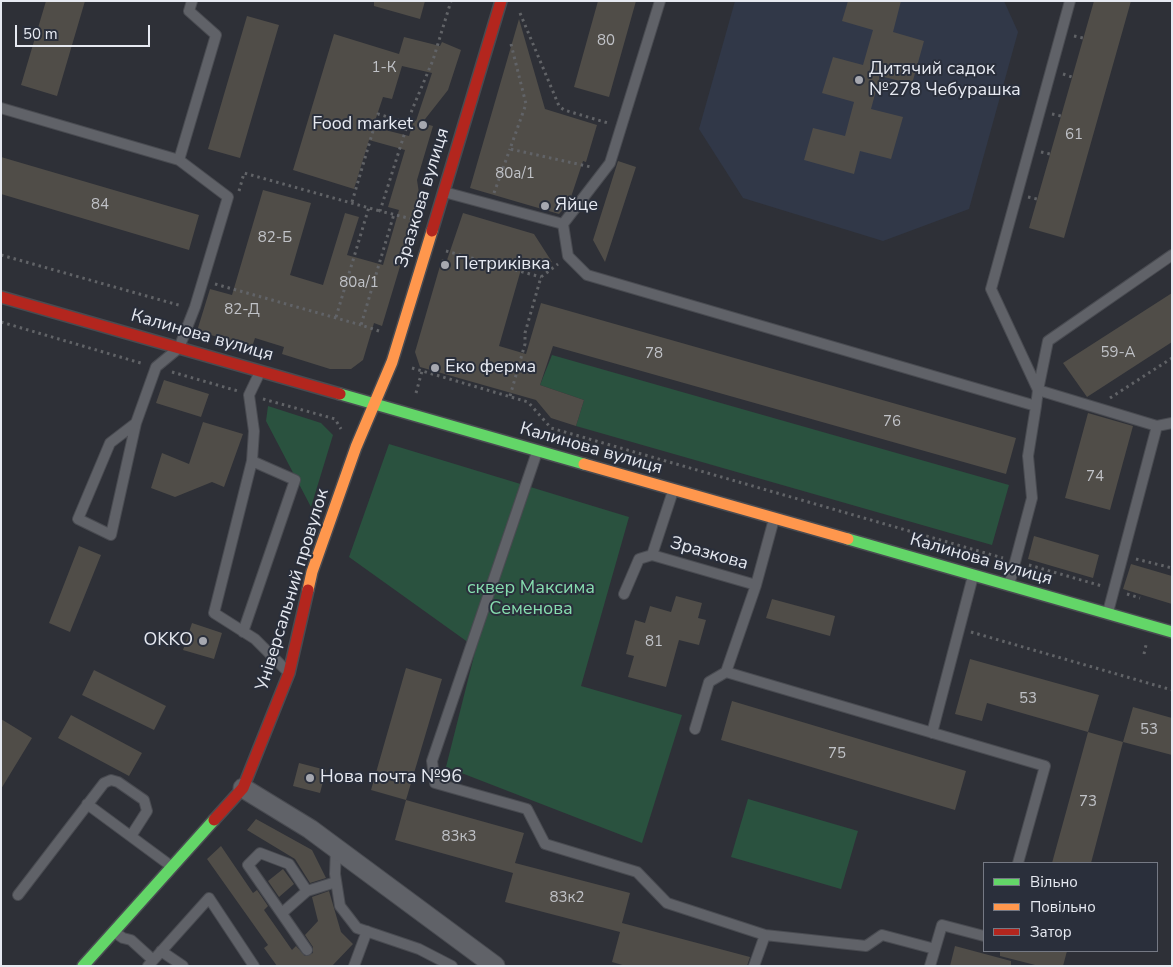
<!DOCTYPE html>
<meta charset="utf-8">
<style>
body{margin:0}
#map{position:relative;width:1173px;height:967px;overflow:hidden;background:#2e3037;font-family:"Nunito Sans",sans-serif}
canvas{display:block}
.frame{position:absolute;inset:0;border:2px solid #e6e9f1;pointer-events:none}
.legend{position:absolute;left:983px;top:862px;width:175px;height:90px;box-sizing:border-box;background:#2a2f3b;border:1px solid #757984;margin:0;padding:6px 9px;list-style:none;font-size:15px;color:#e6e9f1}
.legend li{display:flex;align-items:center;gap:10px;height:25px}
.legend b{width:25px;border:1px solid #757984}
.scale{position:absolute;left:15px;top:25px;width:135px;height:22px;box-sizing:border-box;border:2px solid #e6e9f1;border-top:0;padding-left:6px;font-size:15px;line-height:18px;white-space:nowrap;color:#e6e9f1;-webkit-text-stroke:4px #2a2f3b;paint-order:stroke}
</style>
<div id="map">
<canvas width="1173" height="967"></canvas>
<div class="frame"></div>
<ul class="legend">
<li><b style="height:6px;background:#63d668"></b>Вільно</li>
<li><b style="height:6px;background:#ff974d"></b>Повільно</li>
<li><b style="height:6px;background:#b3261e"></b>Затор</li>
</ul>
<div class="scale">50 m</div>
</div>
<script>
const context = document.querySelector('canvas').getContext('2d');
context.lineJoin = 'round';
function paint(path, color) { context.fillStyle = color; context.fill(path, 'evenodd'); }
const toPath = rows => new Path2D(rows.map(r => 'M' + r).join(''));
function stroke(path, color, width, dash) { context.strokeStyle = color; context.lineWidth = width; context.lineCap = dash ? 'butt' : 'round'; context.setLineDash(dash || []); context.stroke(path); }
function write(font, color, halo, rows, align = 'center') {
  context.font = font + ' "Nunito Sans",sans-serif'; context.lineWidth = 4; context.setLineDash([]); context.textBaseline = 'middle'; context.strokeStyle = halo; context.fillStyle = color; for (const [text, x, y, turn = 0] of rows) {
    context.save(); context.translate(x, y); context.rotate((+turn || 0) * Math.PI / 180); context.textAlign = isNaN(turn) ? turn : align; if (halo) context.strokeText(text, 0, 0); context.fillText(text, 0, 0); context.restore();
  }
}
paint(toPath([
 [735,1,1004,1,1018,32,969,209,883,241,743,198,699,129]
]), '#313848');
paint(toPath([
 [552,355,1009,485,992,545,576,426,584,400,540,385],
 [268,406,321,423,333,435,311,507,266,421],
 [389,444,629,517,581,686,682,715,642,843,446,767,476,648,349,557],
 [748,799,858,831,841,889,731,857]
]), '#2a523f');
paint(toPath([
 [46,1,85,1,57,96,21,85],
 [374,1,425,1,420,19,374,6],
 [598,1,636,1,609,97,574,87],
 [848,1,901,1,893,32,924,41,912,84,880,76,871,109,903,117,891,159,860,151,854,174,804,160,813,128,845,136,854,102,822,93,833,57,863,65,873,30,842,21],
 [1094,1,1131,1,1064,238,1029,228],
 [247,16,279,25,240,158,208,149],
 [519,19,545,109,597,125,586,162,583,161,569,203,559,214,470,188],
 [334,34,399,54,404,37,440,46,442,42,461,50,448,90,422,123,433,126,417,180,420,200,382,326,374,323,363,360,351,369,330,369,282,354,284,347,255,338,252,347,197,331,210,289,232,295,263,190,311,203,290,275,323,285,345,213,359,217,347,255,383,265,399,210,388,207,405,150,369,140,354,189,293,170],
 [402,66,432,73,416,121,414,120,409,136,373,127,383,97,392,99],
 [1,157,199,215,189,250,1,194],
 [618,161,636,167,605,262,593,240],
 [463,213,534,234,552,262,522,266,499,346,526,354,541,303,1016,438,1006,474,553,346,540,385,584,400,576,426,551,418,536,400,420,367,415,352,442,259,447,260],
 [1172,293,1172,342,1087,397,1063,363],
 [164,380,209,394,201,417,156,403],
 [1088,413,1133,426,1110,510,1065,498],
 [203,422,243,434,224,487,212,482,175,497,151,488,162,453,189,464],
 [1034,536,1099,555,1093,578,1028,559],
 [79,546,101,555,70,632,49,623],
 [1131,564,1172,576,1172,604,1123,589],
 [676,596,702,603,698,618,706,620,699,645,679,640,666,687,628,677,634,656,626,654,635,620,645,623,650,606,671,612],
 [772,599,835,616,830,636,766,618],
 [192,623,222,633,214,659,183,650],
 [970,659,1099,695,1088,732,987,703,982,721,955,714],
 [406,668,442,679,406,800,371,790],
 [94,670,166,706,154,730,82,695],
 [732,701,966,771,955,810,721,740],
 [1133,707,1172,718,1172,755,1123,742],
 [71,715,142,753,129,776,58,738],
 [1,719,32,738,1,789],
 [1088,732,1123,742,1091,863,1052,863],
 [299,763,326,770,320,793,293,786],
 [406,800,524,833,515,863,630,893,622,923,750,957,747,966,626,966,612,962,620,932,505,902,513,873,395,840],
 [256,819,312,850,326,878,310,883,295,859,247,830],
 [221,846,253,893,257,890,268,906,264,910,292,950,296,946,305,956,313,953,313,947,305,935,318,921,312,897,329,891,341,932,353,944,332,966,277,966,264,948,268,945,207,859],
 [283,869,294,884,279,897,268,881],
 [955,946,1011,961,1011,966,950,966],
 [1000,951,1067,951,1063,966,1039,966,1000,956]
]), '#504d48');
const lane = toPath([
 [1,108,179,160],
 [444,192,563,224,568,256,587,275,1036,406,1038,390,991,289,1070,1],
 [563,224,610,163,660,1],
 [260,372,249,395,254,431,252,461,214,613,255,639,287,671],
 [136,423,111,535,78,519,110,443,136,423,156,367,179,348,195,307,228,197,179,160,216,35,189,11,192,1],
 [1157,426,1038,390,1048,341,1172,255],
 [537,452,432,761,435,783,527,809,545,844,637,872,667,903,765,935],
 [652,555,756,585],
 [1009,585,1032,498,1028,456,1036,406],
 [624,594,639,559,652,555,673,491],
 [1108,612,1157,426,1172,423],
 [243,632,295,480,252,461],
 [726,672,1045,766,1018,863],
 [695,729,709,682,726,672,756,585,774,519],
 [932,733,973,576],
 [87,804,171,866],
 [336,848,335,874,340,906,357,928,419,949,452,966],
 [18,895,104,783,111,780,118,782,144,800,147,811,131,836],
 [282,913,307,891],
 [114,932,123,938,131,940,153,960],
 [307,950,248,865,260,853,289,864,307,891,336,882],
 [161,951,183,966],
 [148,966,209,898,254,966],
 [354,966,367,931],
 [754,966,765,935,866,946,882,935,935,949],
 [930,966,942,925,984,936]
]);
const street = toPath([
 [243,788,310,829,495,966]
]);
const fast = toPath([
 [340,394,584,464],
 [848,539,1172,632],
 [83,966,214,820]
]);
const slow = toPath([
 [584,464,848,539],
 [308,590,312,572,356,447,392,362,432,231]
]);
const jam = toPath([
 [432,231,501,1],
 [1,297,340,394],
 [214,820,243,788,289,673,308,590]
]);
stroke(lane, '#494b51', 12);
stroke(street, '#494b51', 21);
stroke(fast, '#494b51', 14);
stroke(slow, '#494b51', 14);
stroke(jam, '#494b51', 14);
stroke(toPath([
 [520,13,559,106,564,110,608,123],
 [1074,36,1083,38],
 [511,44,526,104,510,149,591,167],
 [1063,74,1072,77],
 [1052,114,1061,116],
 [1041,152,1050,154],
 [239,191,244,173,380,211],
 [494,193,510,149],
 [1028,197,1037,199],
 [352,202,378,114,408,123],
 [412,219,380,211,412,110,433,60,451,1],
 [446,251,541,277],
 [1,255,182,306],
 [215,284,361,325],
 [336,317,369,207],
 [1,322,144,364],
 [379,331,361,325,394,214],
 [412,368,528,402,551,428,1003,558],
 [172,372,238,391],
 [416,393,422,371],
 [510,396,525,344,525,333,541,277,558,264],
 [1110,398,1172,358],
 [263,399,335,419,341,429],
 [1136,559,1172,568],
 [1029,565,1102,586],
 [1127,594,1140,598],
 [971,632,1172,690],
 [1144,654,1146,645]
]), '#616367', 3, [2.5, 4]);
stroke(lane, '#606268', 10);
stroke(street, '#606268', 19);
stroke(fast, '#63d668', 11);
stroke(slow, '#ff974d', 11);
stroke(jam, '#b3261e', 11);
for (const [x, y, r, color] of [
 [859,80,5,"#a6a8b0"],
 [423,125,5,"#a6a8b0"],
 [545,206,5,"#a6a8b0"],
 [445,265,5,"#a6a8b0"],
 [435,368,5,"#a6a8b0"],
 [203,641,5,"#a6a8b0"],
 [310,778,5,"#a6a8b0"]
]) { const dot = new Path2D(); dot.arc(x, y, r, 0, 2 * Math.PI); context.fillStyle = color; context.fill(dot); stroke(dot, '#2a2f3b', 2); }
write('15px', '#c0c2c7', null, [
 ["80",606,41],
 ["1-К",384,68],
 ["61",1074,135],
 ["80а/1",515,174],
 ["84",100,205],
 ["82-Б",275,238],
 ["80а/1",359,283],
 ["82-Д",242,310],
 ["59-А",1118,353],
 ["78",654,354],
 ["76",892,422],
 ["74",1095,477],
 ["81",654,642],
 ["53",1028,699],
 ["53",1149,730],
 ["75",837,754],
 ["73",1088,802],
 ["83к3",459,837],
 ["83к2",567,898]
]);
write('18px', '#e6e9f1', '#2a2f3b', [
 ["Дитячий садок",869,70],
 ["№278 Чебурашка",869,91],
 ["Food market",413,125,"right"],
 ["Яйце",555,206],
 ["Петриківка",455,265],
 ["Еко ферма",445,368],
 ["OKKO",193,641,"right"],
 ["Нова почта №96",320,778]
], 'left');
write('18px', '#e6e9f1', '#2a2f3b', [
 ["Зразкова вулиця",423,198,-73],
 ["Калинова вулиця",202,336,16],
 ["Калинова вулиця",591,449,16],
 ["Зразкова",709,554,16],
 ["Калинова вулиця",981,560,16],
 ["Універсальний провулок",293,590,-73]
]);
write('18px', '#86ddaf', '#2a2f3b', [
 ["сквер Максима",531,589],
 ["Семенова",531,610]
]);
</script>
